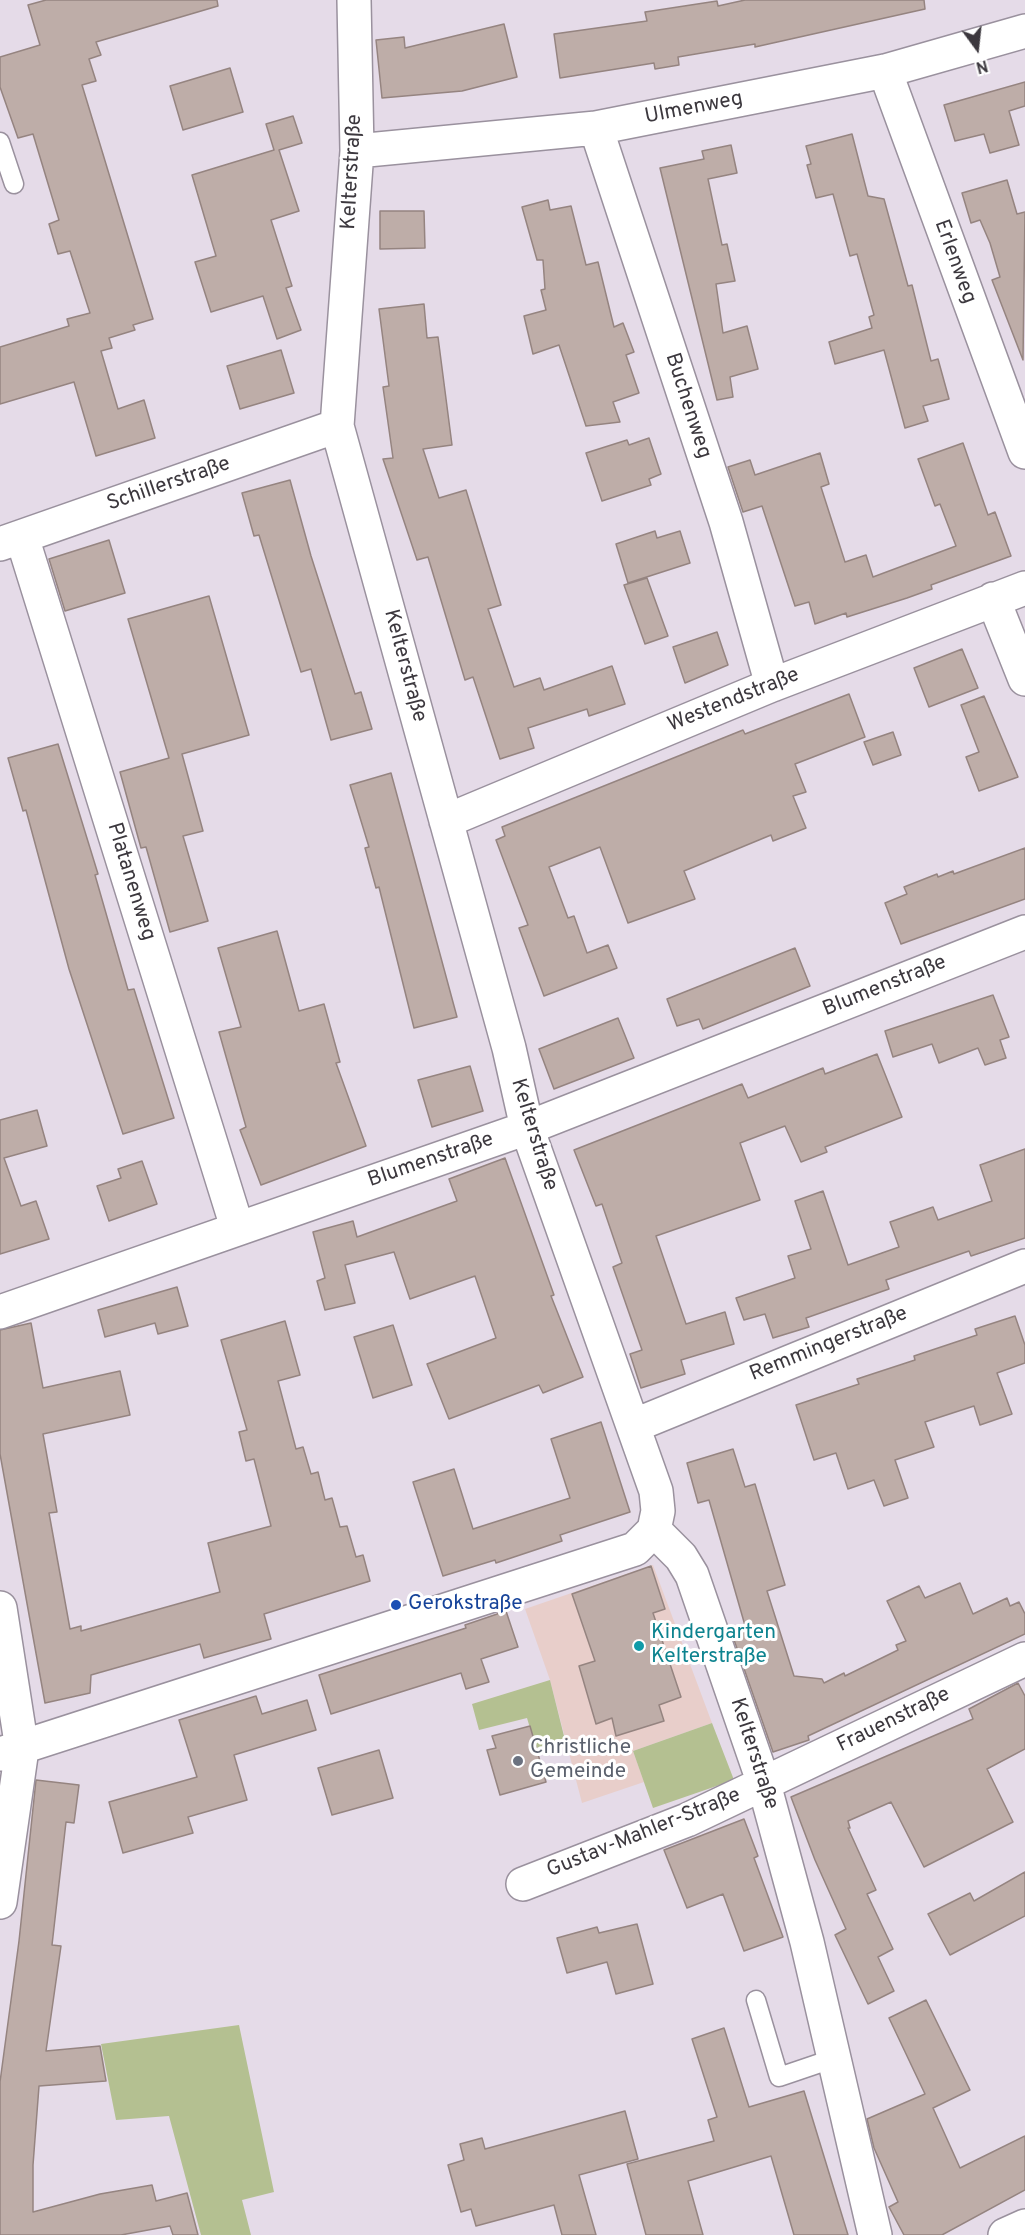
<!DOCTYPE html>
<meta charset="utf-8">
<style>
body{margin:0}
#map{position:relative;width:1025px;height:2235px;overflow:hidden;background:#e5dbe8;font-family:Overpass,sans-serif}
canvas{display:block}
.north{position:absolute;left:947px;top:18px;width:60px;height:60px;-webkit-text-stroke:4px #fff;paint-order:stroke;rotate:165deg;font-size:16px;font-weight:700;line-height:24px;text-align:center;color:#3c383e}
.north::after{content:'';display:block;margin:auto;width:21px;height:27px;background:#3c383e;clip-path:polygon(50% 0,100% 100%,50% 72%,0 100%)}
</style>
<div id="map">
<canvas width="1025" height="2235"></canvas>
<div class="north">N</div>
</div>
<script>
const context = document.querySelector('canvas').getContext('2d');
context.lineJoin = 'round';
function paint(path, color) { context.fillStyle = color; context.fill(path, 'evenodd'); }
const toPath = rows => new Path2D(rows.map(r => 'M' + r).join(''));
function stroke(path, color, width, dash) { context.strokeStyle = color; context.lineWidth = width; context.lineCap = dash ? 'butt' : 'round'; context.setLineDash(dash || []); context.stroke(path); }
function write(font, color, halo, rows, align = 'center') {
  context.font = font + ' Overpass,sans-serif'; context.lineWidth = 6; context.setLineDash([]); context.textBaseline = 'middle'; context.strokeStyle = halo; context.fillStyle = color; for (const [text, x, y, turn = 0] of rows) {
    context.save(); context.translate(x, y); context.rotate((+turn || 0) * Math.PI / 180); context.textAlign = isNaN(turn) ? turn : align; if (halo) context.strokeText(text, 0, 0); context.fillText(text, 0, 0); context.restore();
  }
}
paint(toPath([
 [653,1565,712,1723,633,1751,644,1782,582,1803,550,1680,525,1609]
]), '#e8ceca');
paint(toPath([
 [550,1680,565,1740,536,1748,527,1718,479,1730,472,1704],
 [712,1723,734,1780,653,1808,633,1751],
 [239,2025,274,2192,242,2200,251,2235,201,2235,169,2116,116,2120,101,2044]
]), '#b4c091');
const building = toPath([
 [46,0,217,0,218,6,96,42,101,55,89,59,96,81,82,85,153,319,133,325,135,330,109,338,112,348,101,351,118,409,144,400,155,438,96,456,74,382,0,404,0,347,69,326,67,319,90,313,70,251,58,254,49,224,59,220,33,134,18,138,0,87,0,57,40,45,28,5,46,0],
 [745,0,924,0,925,9,755,47,755,44,678,57,679,65,655,69,654,63,560,78,554,34,647,21,645,12,717,1,718,6,745,0],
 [504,24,517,77,462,91,382,98,376,40,404,37,405,48,504,24],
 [230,68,243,112,183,130,170,86,230,68],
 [1025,82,1025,106,1009,111,1019,145,990,153,984,134,955,141,944,105,1025,82],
 [293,116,302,143,279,150,299,211,271,220,292,286,286,288,301,330,277,339,263,296,211,312,195,262,216,256,192,175,274,150,266,124,293,116],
 [852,134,868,196,884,199,908,286,912,285,931,361,938,359,949,399,923,406,928,421,905,428,884,350,835,364,829,342,872,328,869,317,874,315,857,254,850,256,833,194,816,198,807,165,811,164,806,146,852,134],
 [731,145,737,173,708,179,722,245,727,244,735,281,716,284,723,333,747,326,758,369,730,377,733,397,717,400,660,168,704,159,702,151,731,145],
 [1007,180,1017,214,1025,212,1023,360,992,280,1000,277,990,243,980,220,971,223,962,193,1007,180],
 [548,200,550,210,571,206,586,265,598,262,614,327,623,323,634,352,626,355,639,393,613,402,620,422,586,426,559,345,533,354,524,316,546,310,541,290,545,289,543,260,537,260,522,207,548,200],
 [380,211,424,211,425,248,380,249,380,211],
 [424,304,427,338,438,337,452,445,423,449,439,498,466,490,501,605,488,609,514,687,540,678,544,690,612,666,625,704,589,716,587,709,528,728,534,748,500,759,473,677,465,680,428,557,417,560,383,459,393,458,383,387,389,386,379,309,424,304],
 [281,350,294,393,240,409,227,366,281,350],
 [649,438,661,474,649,479,651,485,602,501,586,453,627,440,629,445,649,438],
 [963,443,988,515,995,512,1011,556,931,585,932,589,907,598,847,617,846,613,815,624,809,602,795,606,762,506,743,512,728,467,750,460,755,475,820,453,829,484,821,487,845,562,866,555,873,577,956,546,940,504,935,506,918,459,963,443],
 [290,480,311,556,355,694,361,692,372,729,331,740,311,669,301,672,259,535,254,536,242,493,290,480],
 [655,531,657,538,680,531,690,563,628,583,616,544,655,531],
 [109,540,125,593,65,611,49,559,109,540],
 [647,578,668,636,645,644,624,585,647,578],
 [209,596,249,735,182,754,203,831,183,836,208,921,170,932,146,847,141,848,120,772,169,758,128,619,209,596],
 [717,632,728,665,685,683,673,647,717,632],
 [962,649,978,688,929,707,914,668,962,649],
 [849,694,865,737,795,764,806,792,793,796,806,828,773,841,771,835,684,871,695,899,628,923,600,847,549,867,568,918,574,916,587,953,608,945,617,968,544,996,519,928,528,925,496,840,505,836,502,827,743,730,745,734,849,694],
 [984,696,1018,777,979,791,966,757,979,752,961,705,984,696],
 [893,732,901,755,873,765,864,742,893,732],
 [58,744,98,874,95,875,128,990,134,989,174,1118,123,1134,69,969,26,810,23,811,8,758,58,744],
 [391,773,457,1017,414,1028,379,887,376,888,365,848,369,847,350,785,391,773],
 [1025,848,1025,899,901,944,885,903,907,894,904,887,937,874,938,877,953,871,954,874,1025,848],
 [277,931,299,1011,324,1004,340,1062,336,1063,366,1146,261,1185,240,1130,246,1127,219,1032,241,1027,218,948,277,931],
 [795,948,810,986,703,1029,699,1019,677,1026,667,999,795,948],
 [993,995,1009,1037,1000,1040,1006,1058,985,1065,978,1048,939,1063,932,1044,893,1057,885,1031,993,995],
 [618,1018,634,1058,554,1089,539,1049,618,1018],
 [877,1054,902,1117,825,1147,827,1152,801,1162,785,1126,740,1143,760,1200,656,1236,686,1324,725,1312,734,1344,681,1360,685,1374,641,1388,630,1354,642,1350,613,1267,622,1263,602,1204,596,1206,574,1150,742,1084,748,1098,823,1068,825,1074,877,1054],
 [470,1066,483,1111,432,1127,418,1080,470,1066],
 [37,1110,47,1146,4,1158,21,1206,36,1201,49,1239,0,1254,0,1120,37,1110],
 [1025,1149,1025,1238,971,1256,969,1251,886,1280,889,1289,806,1318,809,1327,773,1338,765,1314,744,1320,736,1298,795,1278,788,1256,811,1249,795,1201,823,1191,848,1265,899,1247,890,1222,933,1207,938,1220,992,1201,980,1165,1025,1149],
 [505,1158,554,1295,551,1296,583,1377,543,1393,539,1385,449,1419,427,1364,496,1338,475,1276,410,1299,394,1252,345,1265,355,1303,325,1310,317,1281,325,1278,313,1232,353,1221,357,1237,457,1201,449,1179,505,1158],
 [142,1161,157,1204,109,1221,97,1186,121,1178,118,1169,142,1161],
 [177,1287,188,1326,158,1334,155,1323,105,1337,98,1310,177,1287],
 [1015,1316,1025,1345,1025,1363,997,1373,1012,1414,980,1425,974,1406,925,1422,934,1447,895,1460,908,1498,884,1506,874,1480,848,1489,836,1453,814,1460,796,1405,859,1384,857,1379,915,1360,914,1356,977,1335,975,1329,1015,1316],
 [285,1321,300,1375,278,1381,296,1449,303,1447,311,1474,318,1472,325,1500,332,1498,340,1527,347,1526,356,1557,363,1555,370,1581,264,1614,271,1639,204,1658,200,1644,91,1675,90,1693,45,1703,0,1454,0,1330,31,1323,43,1388,120,1371,130,1415,43,1434,57,1512,49,1513,70,1629,81,1626,81,1631,220,1592,208,1543,271,1526,254,1459,246,1461,239,1432,247,1430,221,1340,285,1321],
 [393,1325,412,1385,373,1398,354,1337,393,1325],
 [601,1422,630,1512,560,1535,562,1541,496,1563,495,1560,443,1576,413,1482,454,1469,473,1529,570,1498,551,1439,601,1422],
 [733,1449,745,1487,755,1484,785,1585,767,1591,794,1676,822,1679,824,1683,844,1673,845,1676,898,1650,896,1645,906,1641,887,1601,919,1586,925,1598,960,1583,973,1614,1007,1598,1010,1606,1019,1602,1025,1614,1025,1634,808,1736,809,1740,773,1752,732,1634,746,1629,709,1500,698,1503,687,1463,733,1449],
 [651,1566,665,1609,653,1613,681,1697,659,1705,664,1721,616,1736,612,1718,596,1724,579,1666,595,1661,572,1594,651,1566],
 [506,1611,518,1647,481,1659,489,1682,466,1689,461,1673,331,1714,319,1675,466,1628,465,1625,506,1611],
 [1018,1683,1025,1696,1025,1749,987,1769,1013,1822,924,1867,891,1802,848,1821,850,1828,848,1828,876,1890,867,1894,893,1949,878,1957,894,1991,868,2004,835,1935,846,1929,815,1860,791,1797,973,1719,969,1709,1018,1683],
 [256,1696,262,1714,307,1700,316,1730,234,1755,247,1800,188,1817,193,1833,123,1853,109,1802,197,1777,179,1720,256,1696],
 [530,1726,546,1782,500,1795,487,1750,496,1748,492,1736,530,1726],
 [379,1750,393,1798,332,1815,318,1768,379,1750],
 [36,1780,79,1785,74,1823,66,1822,52,1945,61,1946,46,2051,100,2046,106,2081,39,2086,33,2165,33,2212,100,2194,152,2185,156,2201,187,2193,198,2235,173,2235,170,2226,121,2235,0,2235,0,2082,19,1941,36,1780],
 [744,1819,758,1856,754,1858,783,1937,744,1951,723,1894,687,1908,664,1850,744,1819],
 [1025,1872,1025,1916,950,1955,928,1914,970,1893,974,1901,1025,1872],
 [637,1924,653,1984,616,1994,607,1962,567,1973,557,1938,597,1927,599,1933,637,1924],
 [926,2000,970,2090,933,2108,960,2168,1025,2136,1025,2190,942,2235,904,2235,889,2207,898,2202,874,2148,867,2119,925,2094,889,2018,926,2000],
 [724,2028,749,2107,804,2091,848,2235,794,2235,771,2156,688,2181,703,2235,646,2235,627,2164,714,2141,708,2120,717,2117,692,2039,724,2028],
 [625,2111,638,2159,579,2175,596,2235,562,2235,554,2205,476,2226,471,2209,461,2212,448,2165,464,2160,460,2144,482,2138,485,2149,625,2111]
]);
paint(building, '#beada8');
stroke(building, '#958480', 1.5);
const service = toPath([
 [0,142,14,184],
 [756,2000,779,2077,835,2058]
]);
const minor = toPath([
 [885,71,1025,452],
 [596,128,726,522,772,685],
 [357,151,596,128,885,71,1025,31],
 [22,537,237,1227],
 [0,544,337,426],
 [993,599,1025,679],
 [446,821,772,685,1025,588],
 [0,1312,527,1128,1025,932],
 [633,1426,1025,1266],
 [654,1530,681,1557,692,1575,764,1784,807,1942,875,2235],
 [0,1608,22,1749,0,1902],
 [0,1754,635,1549,654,1530,658,1511,656,1491,527,1128,509,1048,337,426,357,151,354,0],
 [523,1884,687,1820,1025,1659],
 [1005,2235,1025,2226]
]);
stroke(service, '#9a919e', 21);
stroke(minor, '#9a919e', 36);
stroke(service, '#fff', 18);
stroke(minor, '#fff', 33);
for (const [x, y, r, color] of [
 [396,1605,6,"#1a4fb4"],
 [639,1646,6,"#0f9aa8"],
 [518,1761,6,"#6b7280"]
]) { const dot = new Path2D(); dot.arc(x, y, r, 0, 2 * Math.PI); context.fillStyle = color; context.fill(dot); stroke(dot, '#fff', 2); }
write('21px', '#3c383e', '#fff', [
 ["Ulmenweg",694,109,-11],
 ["Kelterstraße",353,172,-87],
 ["Erlenweg",954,262,70],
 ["Buchenweg",687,406,72],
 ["Schillerstraße",169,485,-19],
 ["Kelterstraße",404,666,75],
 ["Westendstraße",734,701,-22],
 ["Platanenweg",130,882,73],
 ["Blumenstraße",885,987,-22],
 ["Kelterstraße",533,1135,73],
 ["Blumenstraße",431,1161,-19],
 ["Remmingerstraße",829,1345,-22],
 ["Frauenstraße",894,1721,-26],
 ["Kelterstraße",753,1754,72],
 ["Gustav-Mahler-Straße",644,1834,-22]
]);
write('21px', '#164399', '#fff', [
 ["Gerokstraße",408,1605]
], 'left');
write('21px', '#0d838f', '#fff', [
 ["Kindergarten",651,1634],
 ["Kelterstraße",651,1658]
], 'left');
write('21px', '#5b616d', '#fff', [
 ["Christliche",530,1749],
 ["Gemeinde",530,1773]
], 'left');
</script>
